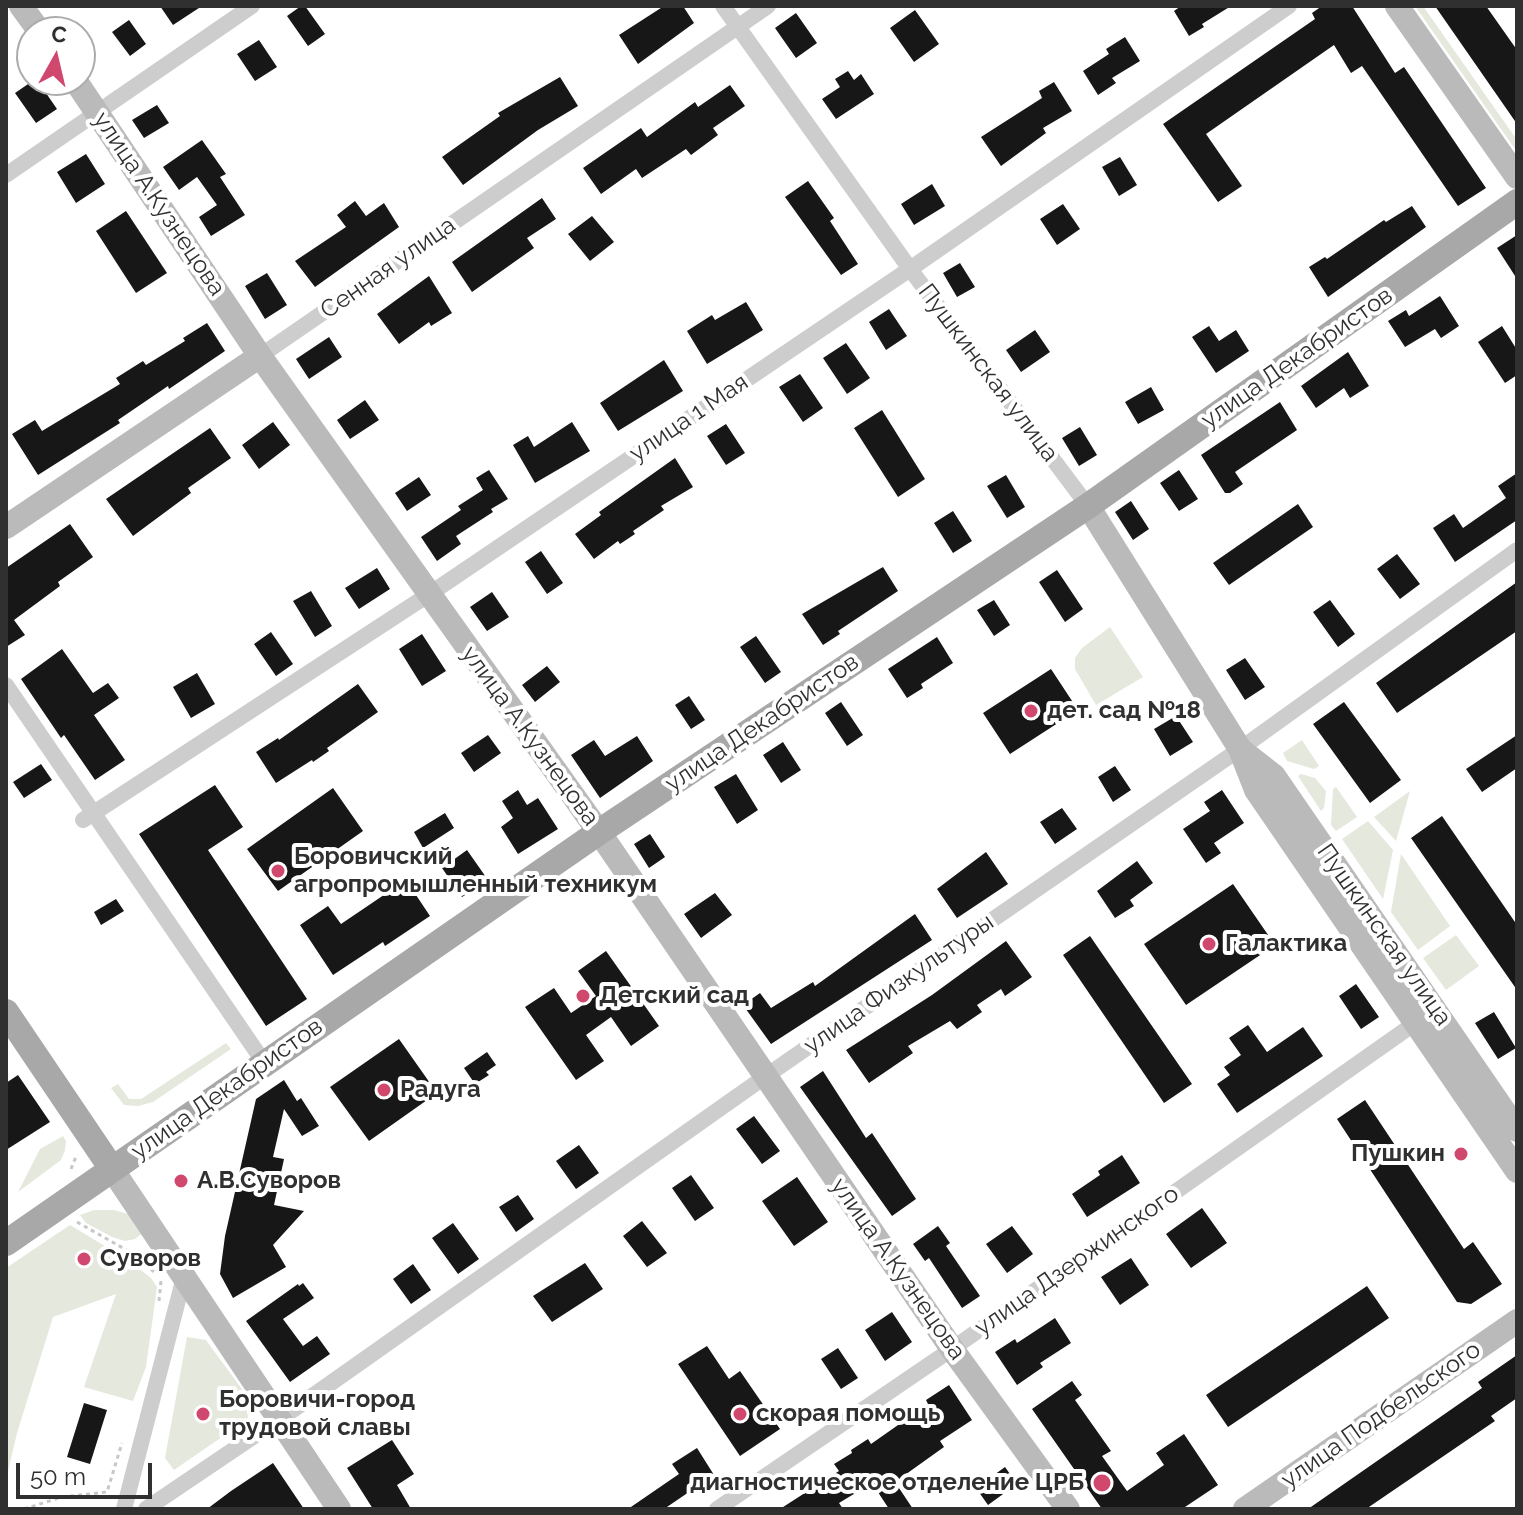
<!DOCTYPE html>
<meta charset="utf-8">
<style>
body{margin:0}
#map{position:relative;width:1523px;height:1515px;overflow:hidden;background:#fff;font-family:Raleway,sans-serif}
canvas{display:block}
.frame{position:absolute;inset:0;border:8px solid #303030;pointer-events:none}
.north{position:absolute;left:16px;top:16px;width:80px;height:80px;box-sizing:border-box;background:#fff;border:2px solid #acacac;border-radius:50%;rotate:8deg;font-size:22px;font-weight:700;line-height:32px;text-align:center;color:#303030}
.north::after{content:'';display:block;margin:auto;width:28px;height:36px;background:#d1486f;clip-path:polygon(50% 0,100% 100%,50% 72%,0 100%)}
.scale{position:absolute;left:16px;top:1463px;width:136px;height:36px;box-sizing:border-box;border:4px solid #303030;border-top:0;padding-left:10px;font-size:24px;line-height:28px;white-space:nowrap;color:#303030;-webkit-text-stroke:6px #fff;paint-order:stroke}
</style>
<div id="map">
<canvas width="1523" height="1515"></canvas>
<div class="frame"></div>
<div class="north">С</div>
<div class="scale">50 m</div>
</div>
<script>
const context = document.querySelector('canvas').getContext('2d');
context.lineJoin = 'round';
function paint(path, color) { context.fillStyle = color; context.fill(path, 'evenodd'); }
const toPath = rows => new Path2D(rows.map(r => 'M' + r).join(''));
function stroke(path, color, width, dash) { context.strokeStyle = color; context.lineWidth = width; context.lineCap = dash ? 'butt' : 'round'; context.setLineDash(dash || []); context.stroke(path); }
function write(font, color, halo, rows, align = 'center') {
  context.font = font + ' Raleway,sans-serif'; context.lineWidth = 8; context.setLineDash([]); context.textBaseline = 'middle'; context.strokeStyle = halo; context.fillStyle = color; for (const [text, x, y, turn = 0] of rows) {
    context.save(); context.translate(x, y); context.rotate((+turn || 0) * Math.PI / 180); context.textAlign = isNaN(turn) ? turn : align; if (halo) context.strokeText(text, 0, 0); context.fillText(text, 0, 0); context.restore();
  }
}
paint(toPath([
 [1415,6,1423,6,1517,140,1517,152],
 [1110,627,1143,677,1096,705,1075,669,1075,658,1082,648],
 [1302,740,1319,766,1314,769,1287,761,1283,753],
 [1301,774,1315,778,1326,791,1324,808,1321,811,1298,776],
 [1336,787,1357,817,1336,831,1331,825,1333,789],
 [1410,791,1396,841,1374,817],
 [1368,821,1393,850,1383,899,1342,839],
 [1401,854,1450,926,1418,950,1391,912],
 [1456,935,1479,966,1446,990,1423,958],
 [226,1043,231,1049,153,1102,138,1106,124,1105,111,1088,118,1084,129,1099,141,1099],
 [63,1136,66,1141,65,1150,61,1160,18,1192,40,1149],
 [94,1210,114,1210,132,1215,146,1230,135,1239,125,1241,112,1237,86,1223,80,1215],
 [70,1225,128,1260,151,1278,157,1287,146,1367,133,1401,84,1387,116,1294,53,1317,17,1433,6,1480,6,1268],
 [187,1337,206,1340,247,1396,248,1419,174,1470,165,1458]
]), '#e5e8dd');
paint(toPath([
 [160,6,202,6,173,25],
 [301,6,305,6,325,34,308,46,287,16],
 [664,6,683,6,694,23,638,64,619,35],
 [1181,6,1231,6,1202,24,1204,27,1189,36,1174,11],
 [1322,6,1352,6,1395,73,1404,67,1486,188,1458,206,1362,66,1351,73,1334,45,1206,134,1242,186,1218,202,1163,124,1315,19,1312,13],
 [1435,6,1486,6,1517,50,1517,124],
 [915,10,939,44,914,62,890,28],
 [796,13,817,43,796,58,775,28],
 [129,20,146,44,130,56,112,32],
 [1125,37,1140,61,1112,78,1116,83,1098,95,1083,71,1109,54,1106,49],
 [259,40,277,67,255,81,237,54],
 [848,71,854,80,861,74,874,94,836,119,822,99,840,87,835,79],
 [560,77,578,106,538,130,463,185,442,157,500,116,498,113],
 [34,80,37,80,57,109,36,123,15,93],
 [1054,82,1072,111,1043,128,1046,133,1001,166,981,137,1042,98,1039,91],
 [730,85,745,106,713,128,718,135,691,155,686,149,642,178,636,169,601,194,583,168,641,128,647,137,695,102,698,107],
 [157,105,169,123,144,138,132,120],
 [202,140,226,174,220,177,245,215,211,236,199,217,217,205,197,177,179,190,163,167],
 [86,154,105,184,76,203,57,172],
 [1120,157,1137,185,1119,196,1102,167],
 [808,181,834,218,830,221,858,264,841,275,785,197],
 [932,184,945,206,914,225,901,204],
 [542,198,556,219,527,238,534,248,472,292,452,262],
 [355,201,366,216,384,203,399,227,315,287,295,261,346,227,337,215],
 [1063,204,1080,229,1057,245,1040,219],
 [1412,206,1426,227,1328,297,1309,267,1325,257,1327,259,1384,220,1386,222],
 [126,211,167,273,136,293,96,231],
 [592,216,614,242,590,261,568,234],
 [1517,235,1517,279,1497,248],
 [960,263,975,287,957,297,943,273],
 [267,273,287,305,265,319,245,286],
 [429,276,452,313,431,326,429,322,399,344,377,314],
 [1440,296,1459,326,1441,338,1435,329,1405,347,1388,321,1406,310,1409,316],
 [746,302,763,330,707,364,687,331,712,315,715,320],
 [889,309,907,336,886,350,869,322],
 [207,323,225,351,169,389,168,386,118,420,120,423,38,475,12,434,35,420,42,431,120,384,116,378,143,361,146,365,185,341,183,338],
 [1209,326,1219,341,1236,330,1249,351,1216,373,1192,337],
 [1502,326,1517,350,1517,375,1505,383,1478,342],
 [1035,330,1050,352,1021,372,1006,350],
 [329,337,342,357,309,379,296,359],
 [846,343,870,378,847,394,823,358],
 [1348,352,1369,386,1350,398,1344,388,1316,408,1301,386],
 [664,360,683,391,618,431,600,403],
 [800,374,823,408,803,422,779,387],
 [1151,387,1164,410,1138,424,1125,402],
 [365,400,379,420,350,439,337,420],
 [1280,402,1297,430,1235,472,1243,484,1230,493,1225,493,1201,455],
 [882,410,925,479,898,497,854,428],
 [273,422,290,445,259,469,242,445],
 [572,422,590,451,535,483,513,445,528,436,534,447],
 [726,424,745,453,726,465,707,436],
 [1080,427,1097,455,1079,466,1062,438],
 [210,428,231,458,188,488,191,493,133,536,106,499],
 [675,458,693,487,661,506,664,510,633,531,635,534,620,544,618,541,594,559,575,534,601,515,599,512],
 [489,470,508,499,491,509,493,512,456,536,461,544,437,561,421,537,461,510,458,506,483,490,476,478],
 [1179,470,1198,499,1179,511,1160,483],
 [1517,473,1517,520,1455,562,1433,528,1454,514,1463,528,1506,498,1498,486],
 [1006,475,1025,507,1007,518,987,486],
 [419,477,431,495,407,511,395,493],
 [1131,501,1149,529,1133,540,1115,512],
 [1298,504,1313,527,1229,585,1213,563],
 [953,511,972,541,953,553,934,523],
 [70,524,93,557,58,582,60,586,14,620,25,635,6,647,6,568],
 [541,551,563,583,547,594,525,562],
 [1397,554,1420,584,1400,599,1377,569],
 [883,567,898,591,838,631,840,634,823,645,802,614],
 [377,568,390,589,359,609,345,588],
 [1057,570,1083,609,1065,622,1039,582],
 [1517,582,1517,631,1397,713,1376,683],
 [311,591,332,626,315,637,293,601],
 [492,592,509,617,487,631,470,607],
 [994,600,1010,625,994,636,977,610],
 [1330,600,1355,634,1338,647,1313,612],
 [271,632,293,664,276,676,254,644],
 [422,634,446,671,422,686,399,649],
 [756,636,781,672,765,683,740,647],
 [937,637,953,663,921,684,923,688,907,698,888,669],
 [62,649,93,693,108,683,119,698,94,715,125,760,95,780,64,735,61,738,21,679],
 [1245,658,1265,687,1245,700,1226,670],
 [547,666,560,682,535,702,522,685],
 [1051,669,1078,710,1010,754,983,713],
 [197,673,215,704,191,718,173,687],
 [358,684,378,712,327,748,329,751,313,762,312,760,276,783,256,752,278,738,279,740],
 [689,696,705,720,691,729,675,705],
 [841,702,863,735,847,746,825,713],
 [1344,702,1401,780,1370,803,1313,724],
 [1176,716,1193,742,1170,756,1154,729],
 [488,735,501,753,474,772,461,753],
 [1517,735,1517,768,1482,792,1466,769],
 [637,736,653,761,600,798,571,755,594,740,605,756],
 [783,742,801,770,781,783,763,755],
 [41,764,52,780,24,798,13,782],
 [1115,766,1131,790,1113,802,1098,777],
 [736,774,758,810,737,824,714,787],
 [215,785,243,827,208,850,307,999,266,1026,139,834],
 [333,788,363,831,278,891,247,849],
 [518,790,527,805,538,798,558,829,518,854,501,827,513,818,502,801],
 [1222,790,1244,823,1214,843,1221,853,1206,863,1183,829,1210,811,1204,802],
 [1062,808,1077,829,1055,844,1040,822],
 [445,813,454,828,423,848,414,832],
 [1442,816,1517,925,1517,990,1411,838],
 [650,834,665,857,649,868,634,844],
 [467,850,488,880,462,897,442,868],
 [986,852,1008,884,957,918,937,889],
 [1137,861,1153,883,1130,900,1134,906,1115,918,1097,891],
 [406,880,430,916,385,946,383,942,333,975,300,925,328,906,341,924],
 [1233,884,1275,945,1186,1005,1144,944],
 [715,893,732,915,701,938,684,914],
 [116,899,124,911,101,925,94,912],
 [915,914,932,940,771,1044,743,1005,760,993,771,1008,813,982,815,986],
 [1090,936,1192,1084,1164,1103,1063,955],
 [1006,941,1032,977,1005,996,1001,989,977,1005,982,1012,957,1029,950,1021,908,1046,913,1053,869,1083,846,1050,932,995],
 [606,951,659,1026,631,1046,611,1017,586,1035,604,1061,576,1080,525,1007,554,988,571,1013,596,996,578,971],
 [1356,984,1379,1017,1361,1029,1339,996],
 [1494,1012,1516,1048,1498,1059,1475,1023],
 [1248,1025,1267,1052,1303,1027,1323,1056,1237,1113,1217,1084,1230,1075,1224,1067,1241,1055,1229,1038],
 [399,1039,437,1093,369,1141,330,1087],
 [487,1052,496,1065,486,1072,489,1075,475,1084,464,1068],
 [823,1071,866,1138,872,1133,916,1199,892,1216,800,1087],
 [18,1075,50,1122,6,1150,6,1083],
 [284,1080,297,1101,301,1098,319,1126,302,1136,284,1109,273,1157,284,1159,274,1205,304,1211,273,1245,286,1267,233,1298,220,1274,225,1236,256,1099],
 [1365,1100,1464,1249,1473,1242,1502,1284,1471,1304,1457,1302,1337,1119],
 [754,1116,780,1151,762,1164,736,1129],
 [579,1145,599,1173,576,1189,556,1161],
 [1122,1155,1140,1183,1087,1217,1072,1194,1100,1175,1098,1171],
 [691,1175,714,1208,695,1221,672,1188],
 [797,1177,828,1222,794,1246,762,1201],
 [518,1195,534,1219,516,1232,499,1207],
 [1202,1208,1227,1243,1191,1268,1166,1234],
 [642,1221,667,1253,647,1267,623,1236],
 [453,1223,479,1259,458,1274,432,1238],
 [938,1226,950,1243,946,1246,980,1296,962,1308,929,1258,925,1261,913,1244],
 [1012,1226,1033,1254,1007,1273,986,1244],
 [1131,1258,1149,1285,1120,1305,1101,1277],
 [585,1263,603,1289,552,1322,533,1296],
 [413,1264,431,1290,411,1304,393,1279],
 [303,1283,314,1298,283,1319,303,1346,317,1336,330,1354,290,1382,246,1321,298,1284,299,1286],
 [1367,1286,1389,1318,1228,1427,1206,1395],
 [892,1312,912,1342,885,1361,865,1330],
 [1055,1318,1071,1343,1040,1363,1043,1367,1017,1385,995,1352,1015,1339,1017,1343],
 [707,1346,729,1379,740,1371,780,1429,740,1456,678,1364],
 [838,1348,858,1378,841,1389,821,1359],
 [1517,1355,1517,1398,1491,1416,1495,1421,1366,1509,1308,1509,1482,1388,1478,1382],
 [1072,1381,1082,1395,1075,1400,1111,1451,1102,1456,1127,1491,1164,1465,1156,1453,1184,1434,1218,1485,1182,1509,1102,1509,1032,1409],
 [949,1385,972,1420,940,1441,944,1447,895,1482,913,1509,889,1509,872,1483,839,1503,843,1509,780,1509,839,1471,834,1464,852,1453,851,1450,868,1439,871,1444,928,1404,926,1400],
 [84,1403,107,1410,90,1464,67,1457],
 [392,1440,414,1474,397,1485,411,1509,373,1509,347,1468],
 [697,1448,714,1475,664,1509,628,1509,679,1474,672,1464],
 [273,1463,304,1509,207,1509,231,1491],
 [1005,1467,1017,1484,988,1505,976,1488]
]), '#171717');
stroke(toPath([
 [71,1169,77,1154],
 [77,1222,137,1256,154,1272],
 [159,1301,161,1281],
 [24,1509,62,1497,107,1492,122,1443]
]), '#c7c7c7', 3, [4, 4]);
stroke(toPath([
 [723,6,910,269,1088,506],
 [6,175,252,6],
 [260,356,768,6],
 [6,685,265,1064],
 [83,820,428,595,910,269,1289,6],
 [124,1509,184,1277],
 [146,1509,297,1407,766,1076,1240,749,1517,550],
 [717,1509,952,1349,1421,1019]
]), '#cdcdcd', 16);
stroke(toPath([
 [21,6,40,32],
 [1397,6,1517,177],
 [75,80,260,356,599,832,952,1349,1068,1509],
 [1088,506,1240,749,1256,790,1517,1171],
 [6,527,260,356],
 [1242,751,1274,776,1517,1130],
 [112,1169,339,1509],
 [1245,1509,1517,1321]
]), '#bababa', 24);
stroke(toPath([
 [6,1012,112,1169],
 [6,1243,599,832,1088,506,1517,202]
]), '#a8a8a8', 26);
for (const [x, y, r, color] of [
 [1031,711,8,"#d1486f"],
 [278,871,8,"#d1486f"],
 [1209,944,8,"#d1486f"],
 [583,996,8,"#d1486f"],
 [384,1090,8,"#d1486f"],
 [1461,1154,8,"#d1486f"],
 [181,1181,8,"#d1486f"],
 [84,1259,8,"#d1486f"],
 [203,1414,8,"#d1486f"],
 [740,1414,8,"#d1486f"],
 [1102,1483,10,"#d1486f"]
]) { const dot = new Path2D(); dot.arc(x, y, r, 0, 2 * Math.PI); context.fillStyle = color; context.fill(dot); stroke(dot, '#fff', 3); }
write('24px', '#303030', '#fff', [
 ["улица А.Кузнецова",159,204,56],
 ["Сенная улица",388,268,-35],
 ["улица Декабристов",1297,358,-35],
 ["Пушкинская улица",988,373,53],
 ["улица 1 Мая",689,418,-34],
 ["улица Декабристов",762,723,-34],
 ["улица А.Кузнецова",530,736,54],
 ["Пушкинская улица",1384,935,55],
 ["улица Физкультуры",899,984,-35],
 ["улица Декабристов",227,1089,-35],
 ["улица Дзержинского",1077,1261,-35],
 ["улица А.Кузнецова",898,1269,55],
 ["улица Подбельского",1381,1415,-35]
]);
write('bold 24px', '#303030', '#fff', [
 ["дет. сад №18",1047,711],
 ["Боровичский",294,857],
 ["агропромышленный техникум",294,885],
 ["Галактика",1225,944],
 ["Детский сад",599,996],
 ["Радуга",400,1090],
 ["Пушкин",1445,1154,"right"],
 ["А.В.Суворов",197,1181],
 ["Суворов",100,1259],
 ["Боровичи-город",219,1400],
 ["трудовой славы",219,1428],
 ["скорая помощь",756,1414],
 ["диагностическое отделение ЦРБ",1084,1483,"right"]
], 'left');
</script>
